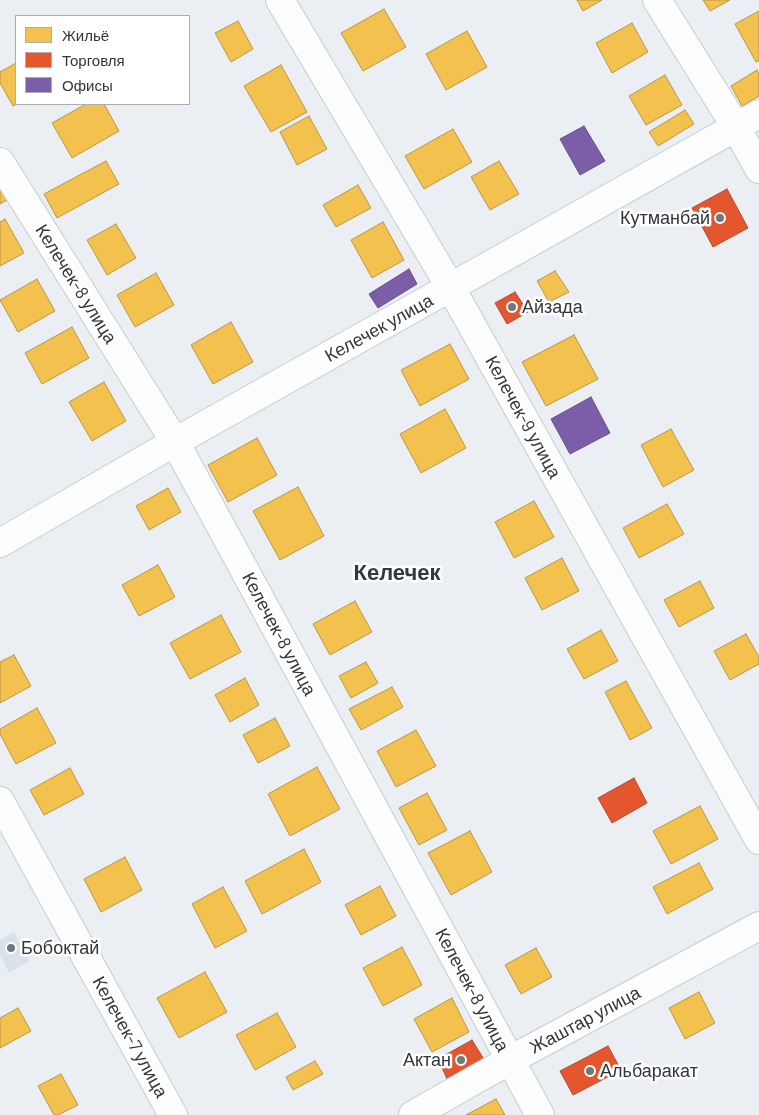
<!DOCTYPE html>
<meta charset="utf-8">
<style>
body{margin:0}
#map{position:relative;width:759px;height:1115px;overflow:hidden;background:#ebeff4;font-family:Barlow,sans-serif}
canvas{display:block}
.legend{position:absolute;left:15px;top:15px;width:175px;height:90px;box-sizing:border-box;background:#fff;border:1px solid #adaeb0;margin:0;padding:6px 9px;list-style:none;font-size:15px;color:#323539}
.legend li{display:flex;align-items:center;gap:10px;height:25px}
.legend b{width:25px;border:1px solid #adaeb0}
</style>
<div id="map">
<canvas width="759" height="1115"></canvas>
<ul class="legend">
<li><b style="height:14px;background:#f2c14e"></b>Жильё</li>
<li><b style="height:14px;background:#e4572e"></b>Торговля</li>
<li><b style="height:14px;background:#7b5ea7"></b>Офисы</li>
</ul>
</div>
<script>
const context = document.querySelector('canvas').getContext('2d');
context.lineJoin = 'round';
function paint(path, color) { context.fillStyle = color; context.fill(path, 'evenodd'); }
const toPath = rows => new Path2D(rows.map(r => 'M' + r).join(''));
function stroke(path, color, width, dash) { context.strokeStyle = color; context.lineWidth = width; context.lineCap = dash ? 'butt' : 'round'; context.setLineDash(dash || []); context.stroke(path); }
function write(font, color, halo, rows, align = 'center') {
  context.font = font + ' Barlow,sans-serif'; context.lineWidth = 5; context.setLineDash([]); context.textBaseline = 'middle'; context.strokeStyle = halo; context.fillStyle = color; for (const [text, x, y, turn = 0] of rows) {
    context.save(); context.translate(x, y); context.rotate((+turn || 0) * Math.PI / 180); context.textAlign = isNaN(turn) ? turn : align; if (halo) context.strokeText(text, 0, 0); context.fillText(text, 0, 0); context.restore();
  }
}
paint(toPath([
 [14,932,30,961,9,973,0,955,0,940]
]), '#d9e2ec');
const homes = toPath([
 [577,0,602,0,583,11,577,0],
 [703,0,730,0,710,11,703,0],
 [384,9,406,47,363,71,341,33,384,9],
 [759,11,759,61,756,62,735,24,759,11],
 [238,21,253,49,231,62,215,33,238,21],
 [632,23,648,52,612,73,596,43,632,23],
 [467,31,487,67,446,90,426,54,467,31],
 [16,63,17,104,13,106,0,83,0,72,16,63],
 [281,65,307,112,271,132,244,86,281,65],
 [757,70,759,74,759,96,742,106,731,86,757,70],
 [665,75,682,105,646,125,629,96,665,75],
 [86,104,104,104,119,131,72,158,52,123,86,104],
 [685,110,694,124,658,146,649,132,685,110],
 [309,116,327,149,297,165,280,132,309,116],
 [453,129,472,162,424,189,405,156,453,129],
 [106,161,119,184,57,218,44,194,106,161],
 [499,161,519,194,490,210,471,177,499,161],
 [358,185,371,208,336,227,323,205,358,185],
 [0,186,7,200,0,204,0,186],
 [5,219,24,253,0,266,0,222,5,219],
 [383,222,404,260,372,278,351,240,383,222],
 [116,224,136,258,107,275,87,240,116,224],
 [555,271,569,292,549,302,537,281,555,271],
 [156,273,174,305,135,327,117,295,156,273],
 [37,279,55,311,18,332,0,300,37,279],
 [231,322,253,362,213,384,191,345,231,322],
 [72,327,89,358,42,384,25,353,72,327],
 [574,335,598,379,546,406,522,362,574,335],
 [450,344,469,379,420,406,401,370,450,344],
 [104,382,126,421,92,441,69,402,104,382],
 [445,409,466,448,421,473,400,434,445,409],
 [671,429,694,470,663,487,641,445,671,429],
 [257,438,277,475,228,502,208,465,257,438],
 [298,487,324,536,280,560,253,511,298,487],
 [168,488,181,512,149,530,136,506,168,488],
 [534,501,554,537,514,558,495,522,534,501],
 [667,504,684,534,639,558,623,528,667,504],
 [562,558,579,591,542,610,525,578,562,558],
 [158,565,175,597,139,616,122,585,158,565],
 [700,581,714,608,679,627,664,600,700,581],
 [355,601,372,632,330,655,313,624,355,601],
 [221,615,241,652,190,679,170,643,221,615],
 [601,630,618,661,584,679,567,649,601,630],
 [746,634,759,657,759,664,730,680,714,651,746,634],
 [14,655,31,686,0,703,0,662,14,655],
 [366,662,378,683,351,698,339,676,366,662],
 [245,678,259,705,230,722,215,695,245,678],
 [626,681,652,728,630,740,605,692,626,681],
 [392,687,403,707,361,730,349,709,392,687],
 [37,708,56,743,16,764,0,734,0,729,37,708],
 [275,718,290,746,258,763,243,735,275,718],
 [416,730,436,766,396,787,377,751,416,730],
 [317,767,340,809,290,836,268,794,317,767],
 [70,768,84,794,44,815,30,790,70,768],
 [427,793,447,830,419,845,399,808,427,793],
 [700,806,718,839,671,864,653,831,700,806],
 [470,831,492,872,451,895,428,853,470,831],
 [304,849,321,882,262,914,245,881,304,849],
 [125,857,142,890,101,912,84,879,125,857],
 [699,863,713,889,667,914,653,887,699,863],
 [380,886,396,916,361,935,345,905,380,886],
 [223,887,247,931,215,948,192,904,223,887],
 [402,947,422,985,383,1006,363,968,402,947],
 [536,948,552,977,521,994,505,965,536,948],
 [205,972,227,1012,179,1038,157,998,205,972],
 [699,992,715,1023,685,1039,669,1008,699,992],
 [452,998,469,1032,432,1052,414,1019,452,998],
 [18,1008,31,1031,0,1048,0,1018,18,1008],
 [277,1013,296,1047,255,1070,236,1035,277,1013],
 [315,1061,323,1074,293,1090,286,1077,315,1061],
 [61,1074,78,1105,58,1115,54,1115,38,1086,61,1074],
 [496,1099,505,1115,466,1115,496,1099]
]);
paint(homes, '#f2c14e');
stroke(homes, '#b89748', 1);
const shops = toPath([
 [727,189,748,228,713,247,692,208,727,189],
 [515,292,528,312,507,324,495,303,515,292],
 [634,778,647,803,612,823,598,798,634,778],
 [472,1040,485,1061,448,1081,438,1059,472,1040],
 [608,1046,621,1070,573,1095,560,1071,608,1046]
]);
paint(shops, '#e4572e');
stroke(shops, '#af4d31', 1);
const offices = toPath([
 [584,126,605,161,580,175,560,139,584,126],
 [409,269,417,284,378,308,369,294,409,269],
 [591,397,610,433,570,454,551,419,591,397]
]);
paint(offices, '#7b5ea7');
stroke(offices, '#655286', 1);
const street = toPath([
 [280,0,451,288,759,840],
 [657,0,736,127,759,169],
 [0,162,175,442,540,1115],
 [0,543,175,442,759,114],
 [0,801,173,1115],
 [413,1115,510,1060,759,926]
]);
stroke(street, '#c8cbcf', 30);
stroke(street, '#fcfdfd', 28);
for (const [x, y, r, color] of [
 [720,218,5,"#73767a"],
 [512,307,5,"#73767a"],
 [11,948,5,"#73767a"],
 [461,1060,5,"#73767a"],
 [590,1071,5,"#73767a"]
]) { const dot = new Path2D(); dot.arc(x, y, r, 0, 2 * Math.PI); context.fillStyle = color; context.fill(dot); stroke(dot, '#fff', 2); }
write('18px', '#323539', '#fff', [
 ["Кутманбай",710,218,"right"],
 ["Айзада",522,307],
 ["Бобоктай",21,948],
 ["Актан",451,1060,"right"],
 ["Альбаракат",600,1071]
], 'left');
write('18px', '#323539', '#fff', [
 ["Келечек-8 улица",76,284,58],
 ["Келечек улица",379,328,-29],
 ["Келечек-9 улица",523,417,61],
 ["Келечек-8 улица",279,634,62],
 ["Келечек-8 улица",472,990,62],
 ["Жаштар улица",585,1020,-28],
 ["Келечек-7 улица",130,1037,61]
]);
write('bold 22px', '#32383f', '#fff', [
 ["Келечек",397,573]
]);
</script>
